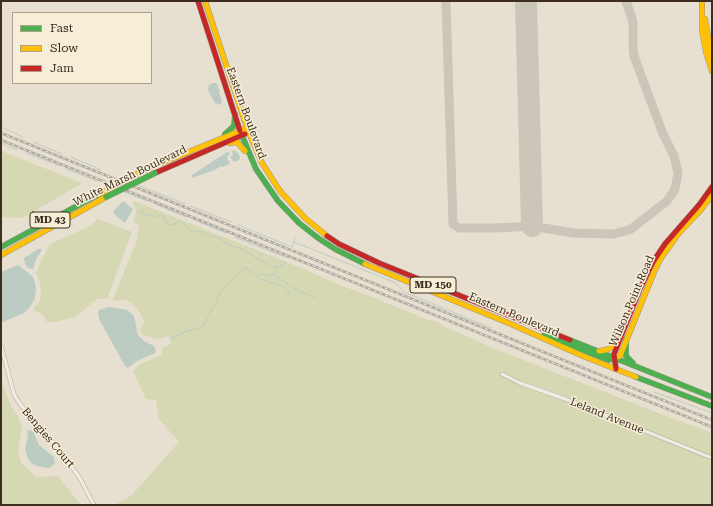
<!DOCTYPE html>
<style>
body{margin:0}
#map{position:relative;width:713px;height:506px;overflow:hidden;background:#e7e0d1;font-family:"Roboto Serif",serif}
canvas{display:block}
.frame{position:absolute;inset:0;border:2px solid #3d2e20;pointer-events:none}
.legend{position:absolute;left:12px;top:12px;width:140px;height:72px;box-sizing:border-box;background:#f7eed8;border:1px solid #ada18e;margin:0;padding:5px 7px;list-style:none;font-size:12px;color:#3d2e20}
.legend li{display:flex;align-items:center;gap:8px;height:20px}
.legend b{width:20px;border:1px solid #ada18e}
</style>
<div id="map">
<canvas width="713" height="506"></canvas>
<div class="frame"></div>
<ul class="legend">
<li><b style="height:5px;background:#4caf50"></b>Fast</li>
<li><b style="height:5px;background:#ffc107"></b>Slow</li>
<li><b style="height:5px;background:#c62828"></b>Jam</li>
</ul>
</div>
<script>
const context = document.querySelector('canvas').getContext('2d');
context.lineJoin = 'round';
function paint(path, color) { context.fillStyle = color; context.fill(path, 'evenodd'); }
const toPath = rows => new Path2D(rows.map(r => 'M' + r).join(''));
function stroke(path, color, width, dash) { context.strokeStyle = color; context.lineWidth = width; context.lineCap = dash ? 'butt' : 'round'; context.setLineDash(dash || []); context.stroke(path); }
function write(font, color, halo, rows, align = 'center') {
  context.font = font + ' "Roboto Serif",serif'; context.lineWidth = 3; context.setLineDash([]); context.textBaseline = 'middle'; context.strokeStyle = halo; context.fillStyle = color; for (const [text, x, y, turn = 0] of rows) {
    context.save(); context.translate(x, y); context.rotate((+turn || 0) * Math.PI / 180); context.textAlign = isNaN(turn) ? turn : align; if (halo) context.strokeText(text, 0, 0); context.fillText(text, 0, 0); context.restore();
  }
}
paint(toPath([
 [1,151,82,183,23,218,1,217],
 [134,201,309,271,339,285,362,293,426,319,438,322,443,326,493,348,653,411,712,433,712,505,115,505,132,495,179,442,159,419,156,400,146,399,133,371,141,364,162,355,162,348,172,343,169,336,158,339,143,335,140,331,144,322,141,314,133,304,126,300,112,301,137,241,139,226,133,222,137,210,132,202],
 [98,219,132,232,107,299,97,299,75,317,55,322,47,322,43,315,33,310,40,300,41,293,40,282,36,273,42,259,50,244,90,226],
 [1,379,11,406,19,418,22,429,18,449,21,463,37,477,58,476,81,505,1,505]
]), '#d6d7b3');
paint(toPath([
 [213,83,216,83,218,86,222,102,220,105,215,103,208,90,209,85],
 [233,150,237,152,240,157,239,160,234,162,230,157,233,155,232,151],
 [227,152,230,153,227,158,230,164,222,167,221,166,215,170,192,178,192,175],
 [123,201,133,209,125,223,113,213,114,210],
 [38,249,41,249,42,250,35,261,34,268,32,269,28,268,25,264,24,258],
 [18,265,30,274,34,279,36,288,35,298,30,307,24,313,1,323,1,272],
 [109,307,127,310,133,315,135,319,137,332,138,335,144,341,154,346,156,350,155,353,137,361,128,368,125,366,99,319,98,312,99,310],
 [30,430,33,431,39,445,54,457,55,463,51,467,47,468,37,466,32,464,28,459,25,449,28,436,27,431]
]), '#bcccc2');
stroke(toPath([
 [1,127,23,137],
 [33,142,62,154],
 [1,143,17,150],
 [26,153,60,166],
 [71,157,101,170],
 [66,169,97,181],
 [138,185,185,204],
 [124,192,147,201],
 [155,204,186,217],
 [190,206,231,222],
 [137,211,146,215,152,215,155,217,160,215,163,216,167,224,171,225,179,222,182,222,192,232,199,231,220,239,228,245,240,248,267,264,274,267,284,265,286,262],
 [192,219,226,233],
 [238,225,292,247,295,238],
 [234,237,288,258],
 [294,242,396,283,404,292,409,294,491,328],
 [274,274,276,267],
 [258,276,262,274,269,276,273,274,293,288,317,299],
 [170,339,185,332,202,327,215,304,220,293,244,268,246,268,260,279,284,287,288,291,290,296],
 [654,392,712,413]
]), '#bcccc2', 1);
stroke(toPath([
 [446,1,453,224,459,228,496,228,532,226,573,233,614,234,631,229,667,201,675,189,678,173,674,156,663,134,634,56,633,48,633,22,626,1]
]), '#cbc5ba', 9);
stroke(toPath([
 [526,1,532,226]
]), '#cbc5ba', 22);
const street = toPath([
 [1,346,14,394,20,404,63,454,81,480,94,505],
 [502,374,520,383,568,400,712,458]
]);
const fast = toPath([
 [240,131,256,169,278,201,299,223,318,238,335,249,365,264],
 [225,134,234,126,235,114],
 [1,247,99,194],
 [544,335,608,360,612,359],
 [626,339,626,356,633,363],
 [570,340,712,397],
 [636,377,712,406]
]);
const slow = toPath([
 [205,1,247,128],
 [702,1,702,30,706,52,712,71],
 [705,19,712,60],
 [230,143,237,142,245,151],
 [147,169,247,128,262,163,280,191,305,218,327,236],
 [1,255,106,197],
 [365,264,511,324,583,356,636,377],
 [599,351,606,350,612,347,621,336],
 [615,358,620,356,654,272,661,258,679,233,700,211,712,195]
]);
const jam = toPath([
 [198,1,240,131],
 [155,173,245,134],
 [327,236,339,244,379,263,570,340],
 [616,369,614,354,640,289,653,262,665,244,699,205,712,187]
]);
stroke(street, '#ada599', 4.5);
stroke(fast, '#9c958a', 6);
stroke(slow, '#9c958a', 6);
stroke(jam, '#9c958a', 6);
stroke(street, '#efebe3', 3.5);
stroke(fast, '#4caf50', 5);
stroke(slow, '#ffc107', 5);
stroke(jam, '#c62828', 5);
const rail = toPath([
 [1,133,712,420],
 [1,140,712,427]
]);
stroke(rail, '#afaaa2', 2.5);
stroke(rail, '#f7eed8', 1, [3]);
const fastBridge = toPath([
 [106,197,155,173]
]);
const slowBridge = toPath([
 [99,194,147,169]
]);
stroke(fastBridge, '#928b80', 6, []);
stroke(slowBridge, '#928b80', 6, []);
stroke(fastBridge, '#4caf50', 5.5);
stroke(slowBridge, '#ffc107', 5.5);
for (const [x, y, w] of [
 [50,220,40],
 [433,285,46]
]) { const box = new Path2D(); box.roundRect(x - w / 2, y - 8, w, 16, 3); context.fillStyle = '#f7eed8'; context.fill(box); stroke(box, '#3d2e20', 1); }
write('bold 10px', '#3d2e20', null, [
 ["MD 43",50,220],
 ["MD 150",433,285]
]);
write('11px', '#3d2e20', '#f7eed8', [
 ["Eastern Boulevard",246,113,70],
 ["White Marsh Boulevard",130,176,-26],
 ["Wilson Point Road",632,301,-67],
 ["Eastern Boulevard",514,315,23],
 ["Leland Avenue",607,416,22],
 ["Bengies Court",48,438,50]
]);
</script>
